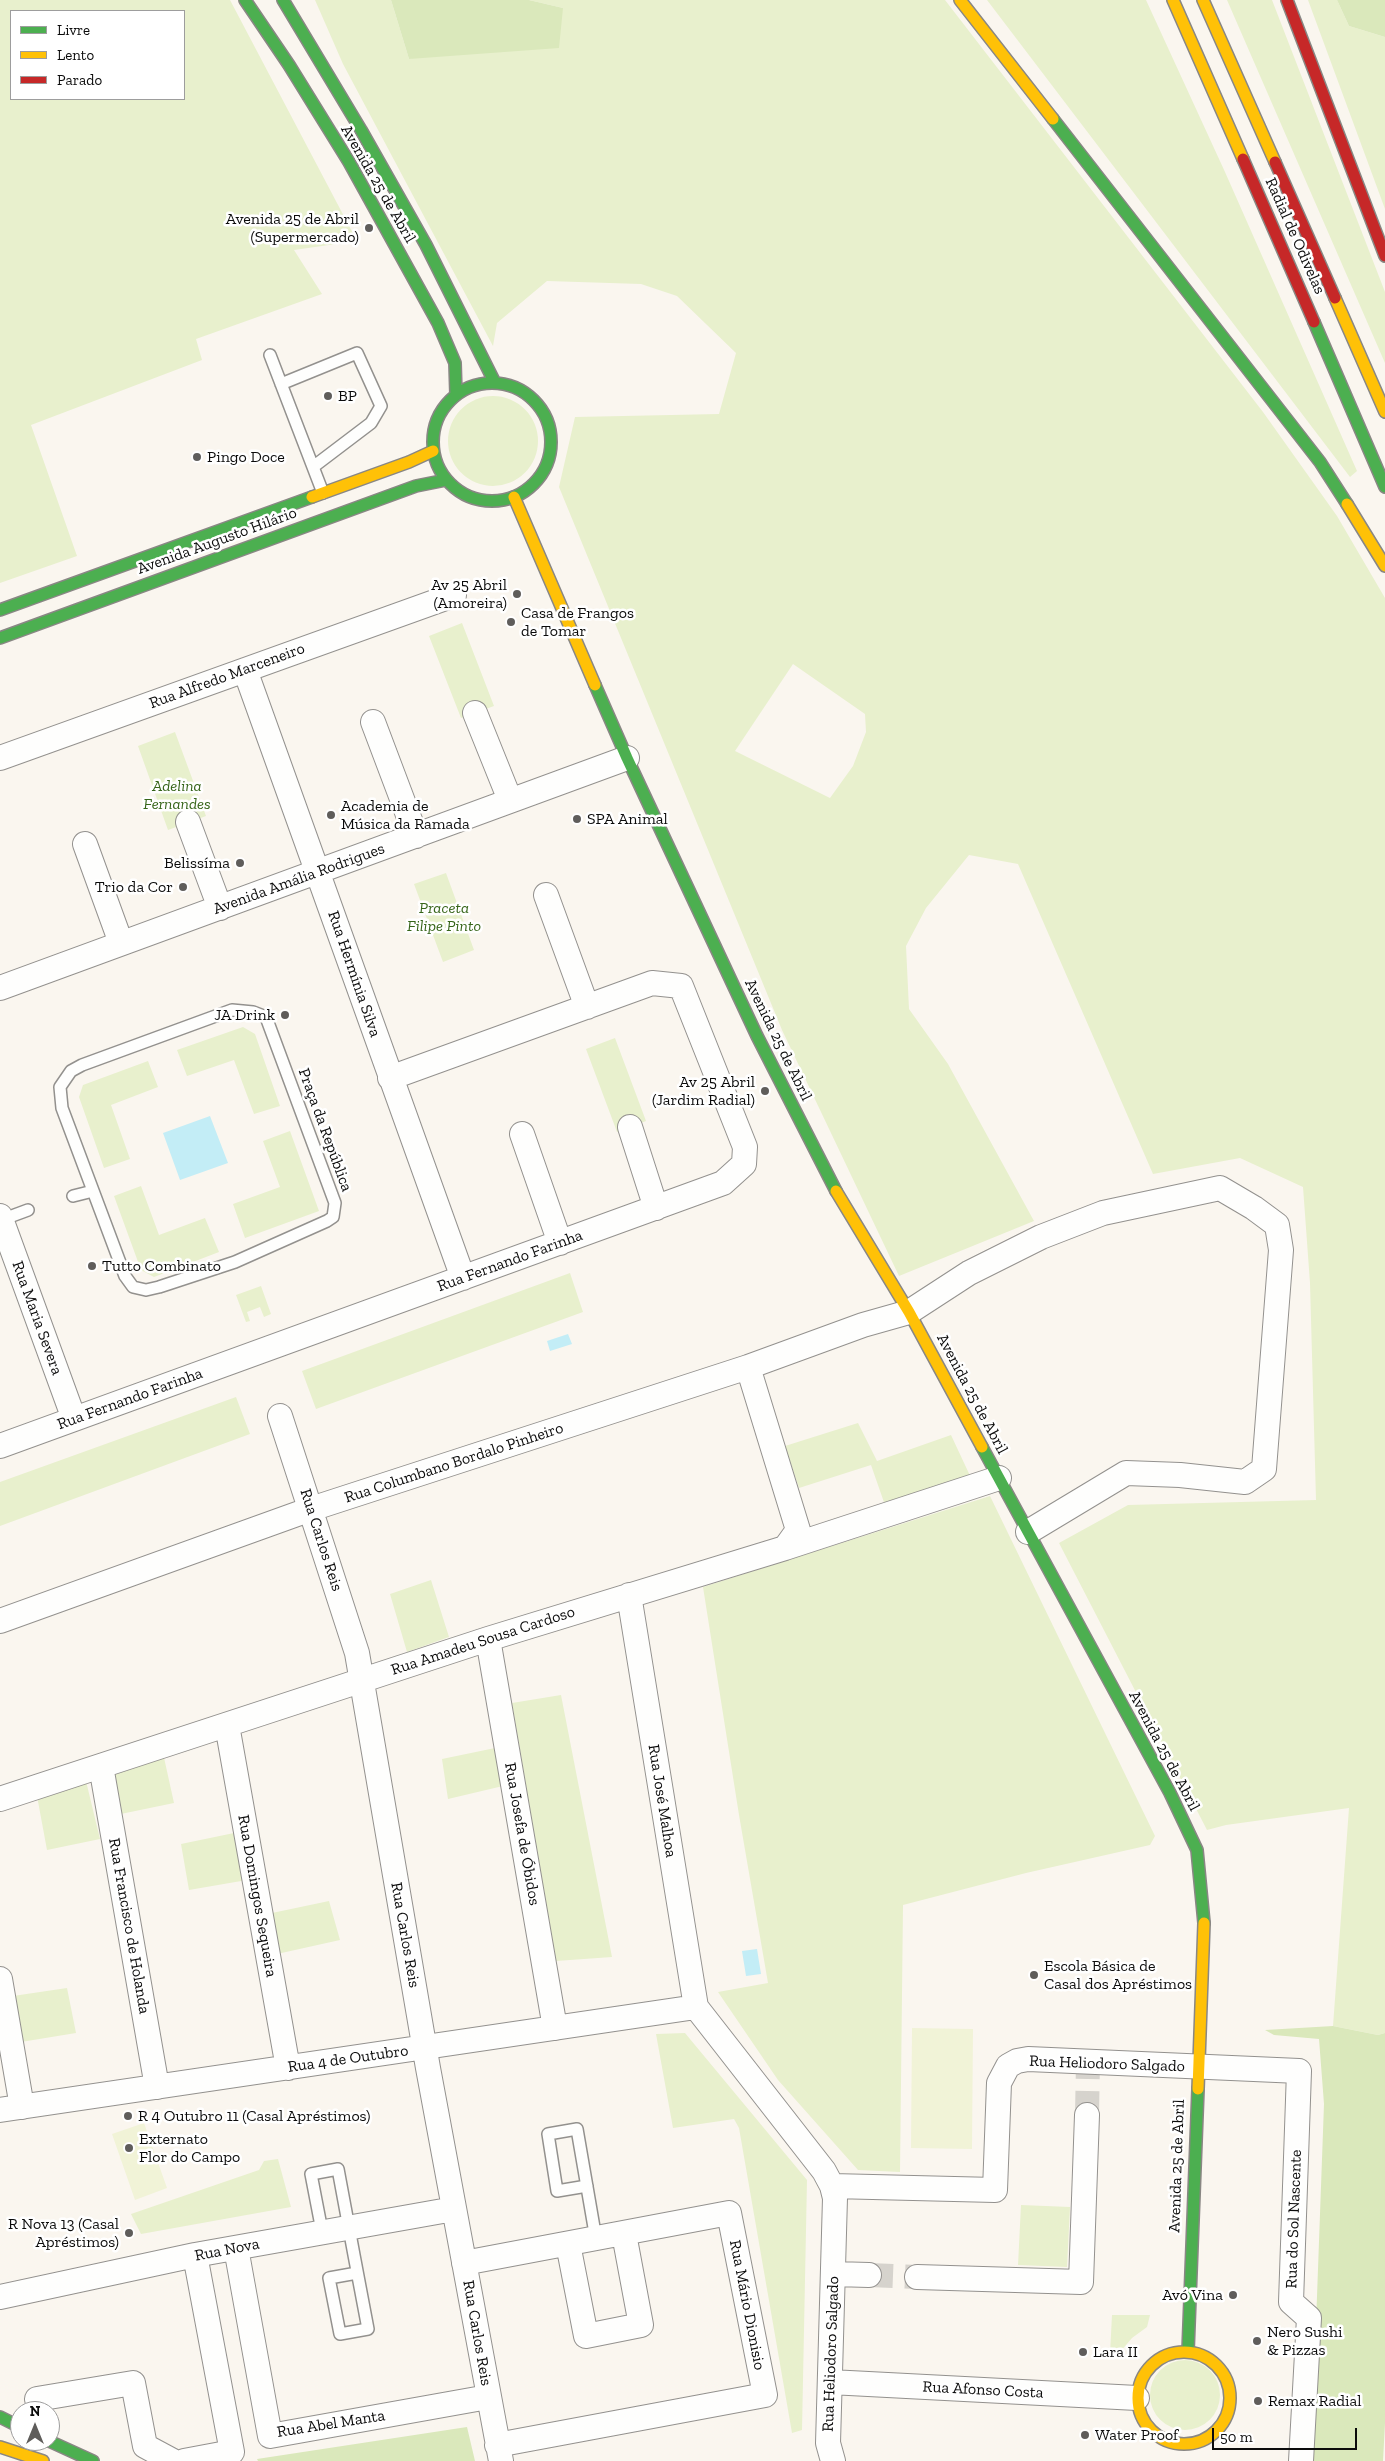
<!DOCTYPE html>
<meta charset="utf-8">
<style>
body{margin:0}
#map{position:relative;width:1385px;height:2461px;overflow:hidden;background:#faf6ef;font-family:"Zilla Slab",serif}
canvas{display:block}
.legend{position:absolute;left:10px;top:10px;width:175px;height:90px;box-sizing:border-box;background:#fff;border:1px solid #9d9d9d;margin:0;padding:6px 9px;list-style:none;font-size:15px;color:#0b0b0b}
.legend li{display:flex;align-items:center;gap:10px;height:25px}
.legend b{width:25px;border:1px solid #9d9d9d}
.north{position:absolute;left:10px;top:2401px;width:50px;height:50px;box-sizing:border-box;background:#fff;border:1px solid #9d9d9d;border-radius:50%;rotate:0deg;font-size:14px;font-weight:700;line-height:20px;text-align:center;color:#0b0b0b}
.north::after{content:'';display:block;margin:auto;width:18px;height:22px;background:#5f5d5b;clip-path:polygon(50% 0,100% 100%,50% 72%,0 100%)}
.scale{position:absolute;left:1212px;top:2428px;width:145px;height:22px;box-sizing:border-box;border:2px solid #0b0b0b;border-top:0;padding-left:6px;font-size:15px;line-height:18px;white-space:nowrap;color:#0b0b0b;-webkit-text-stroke:4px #fff;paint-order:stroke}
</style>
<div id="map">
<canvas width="1385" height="2461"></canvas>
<ul class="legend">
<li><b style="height:6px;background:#4caf50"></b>Livre</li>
<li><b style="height:6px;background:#ffc107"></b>Lento</li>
<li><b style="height:6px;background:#c62828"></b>Parado</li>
</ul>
<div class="north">N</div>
<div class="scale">50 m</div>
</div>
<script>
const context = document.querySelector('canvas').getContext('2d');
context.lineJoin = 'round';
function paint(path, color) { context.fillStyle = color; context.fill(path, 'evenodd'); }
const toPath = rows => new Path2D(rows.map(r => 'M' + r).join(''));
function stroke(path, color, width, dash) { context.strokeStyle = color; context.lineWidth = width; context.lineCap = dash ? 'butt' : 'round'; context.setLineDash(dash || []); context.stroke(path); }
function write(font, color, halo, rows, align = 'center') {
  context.font = font + ' "Zilla Slab",serif'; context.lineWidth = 5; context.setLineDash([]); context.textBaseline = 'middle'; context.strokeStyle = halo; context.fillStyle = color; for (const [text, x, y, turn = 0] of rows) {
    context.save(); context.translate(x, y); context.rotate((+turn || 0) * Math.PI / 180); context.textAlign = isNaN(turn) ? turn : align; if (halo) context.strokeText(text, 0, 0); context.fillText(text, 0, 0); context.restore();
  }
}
paint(toPath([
 [0,0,230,0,357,241,294,250,322,294,196,339,202,360,31,425,77,556,0,583],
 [11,11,184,11,184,99,11,99],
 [315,0,391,0,409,59,563,8,529,0,945,0,1263,412,1337,516,1385,598,1385,2033,1378,2035,1333,2026,1349,1808,1226,1825,1207,1830,1059,1543,1128,1505,1316,1500,1310,1283,1303,1187,1240,1158,1153,1174,1018,864,969,855,926,908,906,946,909,1009,948,1064,1034,1221,899,1276,782,1030,559,487,575,417,719,414,736,353,677,296,641,284,547,281,497,323,493,346,343,64],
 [793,664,865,714,866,732,853,766,830,798,735,751],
 [987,0,1146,0,1225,172,1357,471,1350,477],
 [1227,0,1272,0,1385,292,1385,363],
 [1308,0,1337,0,1349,26,1385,37,1385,209],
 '448 441a45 45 0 1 1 90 0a45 45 0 1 1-90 0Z',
 [462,623,494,706,461,718,429,636],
 [175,732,206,816,168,830,138,746],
 [446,873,474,950,443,962,414,884],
 [243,1027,255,1034,280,1106,254,1114,234,1060,187,1076,177,1050],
 [615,1038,646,1121,617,1132,586,1049],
 [148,1061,158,1087,111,1105,130,1159,104,1168,79,1097,83,1085],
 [290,1131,319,1211,245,1238,233,1204,280,1187,263,1141],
 [141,1186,159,1235,205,1218,219,1252,154,1277,141,1270,114,1196],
 [570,1273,583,1312,316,1409,302,1371],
 [261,1286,271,1314,264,1317,260,1307,247,1312,250,1321,246,1322,236,1295],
 [236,1397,250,1434,0,1526,0,1482],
 [858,1423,877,1461,951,1435,972,1480,886,1508,871,1465,799,1488,785,1446],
 [990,1496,1155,1836,1150,1845,1026,1873,903,1905,900,2172,858,2170,778,2080,718,1992,768,1983,739,1815,703,1587],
 [431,1580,449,1637,407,1652,390,1594],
 [561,1695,612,1957,556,1961,512,1703],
 [495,1748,503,1786,448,1799,442,1759],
 [163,1753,174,1803,116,1815,110,1768],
 [86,1781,100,1839,47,1850,37,1796],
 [234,1833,247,1880,189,1890,181,1844],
 [329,1901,340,1940,277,1954,272,1913],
 [67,1988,76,2033,21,2042,13,1996],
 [685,2033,807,2180,802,2430,792,2433,739,2128,734,2119,673,2128,656,2034],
 [278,2159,291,2207,141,2234,131,2214,259,2170,264,2161],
 [1021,2205,1070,2207,1067,2267,1018,2265],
 [1112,2315,1150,2315,1147,2327,1132,2338,1120,2352,1110,2354],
 '1150 2395a35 35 0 1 1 70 0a35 35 0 1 1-70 0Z'
]), '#e8f0cd');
paint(toPath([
 [391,0,529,0,563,8,559,48,409,59],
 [1337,0,1385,0,1385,37,1349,26],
 [1333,2026,1378,2035,1385,2033,1385,2423,1383,2461,1311,2461,1324,2104,1319,2039,1274,2035,1265,2030],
 [467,2427,475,2461,258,2461,257,2459]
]), '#dae8bb');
paint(toPath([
 [912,2028,973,2029,972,2149,911,2148],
 [144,2123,167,2188,135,2200,112,2134]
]), '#f1f3d7');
paint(toPath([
 [210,1116,228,1163,180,1180,163,1133],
 [568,1334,572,1344,550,1351,547,1341],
 [757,1949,761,1974,746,1976,742,1951]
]), '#c3edf6');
stroke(toPath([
 [1087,2115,1088,2062],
 [869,2275,917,2277]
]), '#d6d3cd', 24, [24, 12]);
const lane = toPath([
 [270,355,323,493],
 [281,384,357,353,381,406,371,423,313,467],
 [232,1010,253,1012,266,1017,335,1203,333,1217,327,1221,235,1262,159,1287,146,1290,133,1287,125,1276,62,1108,60,1087,71,1071,82,1065,232,1010],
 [73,1196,93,1191],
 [1,1220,28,1210],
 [587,2186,557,2191,548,2134,577,2129,596,2239],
 [322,2231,311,2174,338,2169,354,2255,368,2329,340,2334,329,2278,357,2273]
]);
const street = toPath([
 [245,670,463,1278],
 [475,713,510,800],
 [373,722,416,836],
 [0,758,454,595],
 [188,822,220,908],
 [85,844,121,943],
 [546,895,587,1007],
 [0,988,627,758],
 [630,1127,656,1208],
 [522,1134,560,1243],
 [0,1216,74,1419],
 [280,1416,357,1653,428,2068,501,2461],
 [0,1446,723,1183,744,1164,745,1147,681,986,652,983,390,1078],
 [785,1548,999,1478],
 [629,1595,696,2007,824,2171,832,2186,835,2198,828,2443,833,2461],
 [0,1621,311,1509,748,1367,863,1325,909,1312,969,1273,1041,1237,1103,1213,1220,1188,1254,1208,1277,1225,1281,1250,1264,1469,1245,1482,1180,1475,1126,1473,1028,1532],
 [488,1639,555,2028],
 [227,1725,288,2068],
 [101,1766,157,2087],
 [0,1799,488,1639,785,1548,798,1530,748,1367],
 [0,1979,22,2107],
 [0,2110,696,2007],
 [832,2186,995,2190,999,2083,1008,2066,1017,2061,1028,2059,1299,2071,1291,2302,1309,2318,1301,2461],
 [568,2244,586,2336,641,2325,624,2234],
 [236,2248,270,2436,488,2397],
 [464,2263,729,2213,765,2395,497,2445],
 [834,2274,869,2275],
 [917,2277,1081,2282,1087,2115],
 [0,2297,195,2255,454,2209],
 [830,2382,1137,2398],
 [37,2399,133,2383,145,2446,173,2461],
 [184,2461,232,2452,195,2255]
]);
const fast = toPath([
 [245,0,289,65,349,162,438,323,455,363,456,395],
 [283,0,361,130,426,245,495,383],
 [1053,119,1320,462,1347,504],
 [1314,322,1385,487],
 '433 442a59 59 0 1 1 118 0a59 59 0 1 1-118 0Z',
 [0,610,312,497],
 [0,638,416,486,446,480],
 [595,685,627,758,757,1036,836,1191],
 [982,1447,1170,1793,1197,1850,1204,1923],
 [1188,2351,1198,2089],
 [0,2417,20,2427],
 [49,2441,93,2461]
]);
const slow = toPath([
 [960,0,1053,119],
 [1173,0,1243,159],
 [1203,0,1275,162],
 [1335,298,1385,412],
 [312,497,409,462,433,451],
 [514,497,595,685],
 [1347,504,1385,566],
 [836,1191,909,1312,982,1447],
 [1198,2089,1204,1923],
 '1138 2398a46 46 0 1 1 92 0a46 46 0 1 1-92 0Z',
 [0,2447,43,2461]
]);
const jam = toPath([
 [1287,0,1385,256],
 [1243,159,1314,322],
 [1275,162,1335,298]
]);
stroke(lane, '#93918e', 14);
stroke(street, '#93918e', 26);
stroke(fast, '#898784', 14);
stroke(slow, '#898784', 14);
stroke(jam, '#898784', 14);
stroke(lane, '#fefefd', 11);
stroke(street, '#fefefd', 24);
stroke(fast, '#4caf50', 11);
stroke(slow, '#ffc107', 11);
stroke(jam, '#c62828', 11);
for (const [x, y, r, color] of [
 [369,228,5,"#5f5d5b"],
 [328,396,5,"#5f5d5b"],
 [197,457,5,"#5f5d5b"],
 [517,594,5,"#5f5d5b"],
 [511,622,5,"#5f5d5b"],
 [331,815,5,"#5f5d5b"],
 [577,819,5,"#5f5d5b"],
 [240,863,5,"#5f5d5b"],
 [183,887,5,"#5f5d5b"],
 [285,1015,5,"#5f5d5b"],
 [765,1091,5,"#5f5d5b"],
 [92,1266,5,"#5f5d5b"],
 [1034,1975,5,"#5f5d5b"],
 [128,2116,5,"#5f5d5b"],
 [129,2148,5,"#5f5d5b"],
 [129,2233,5,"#5f5d5b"],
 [1233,2295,5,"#5f5d5b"],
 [1257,2341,5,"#5f5d5b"],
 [1083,2352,5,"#5f5d5b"],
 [1258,2401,5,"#5f5d5b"],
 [1085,2435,5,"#5f5d5b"]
]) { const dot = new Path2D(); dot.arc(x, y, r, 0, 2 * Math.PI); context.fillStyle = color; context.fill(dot); stroke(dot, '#fff', 2); }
write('16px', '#0b0b0b', '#fff', [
 ["Avenida 25 de Abril",378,184,60],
 ["Radial de Odivelas",1295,236,66],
 ["Avenida Augusto Hilário",217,541,-20],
 ["Rua Alfredo Marceneiro",227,676,-20],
 ["Avenida Amália Rodrigues",299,879,-20],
 ["Rua Hermínia Silva",354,974,71],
 ["Avenida 25 de Abril",778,1040,64],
 ["Praça da República",325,1130,70],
 ["Rua Fernando Farinha",510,1261,-20],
 ["Rua Maria Severa",37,1318,70],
 ["Avenida 25 de Abril",972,1394,62],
 ["Rua Fernando Farinha",130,1399,-20],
 ["Rua Columbano Bordalo Pinheiro",454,1463,-18],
 ["Rua Carlos Reis",321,1540,72],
 ["Rua Amadeu Sousa Cardoso",483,1641,-18],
 ["Avenida 25 de Abril",1164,1751,62],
 ["Rua José Malhoa",662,1801,81],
 ["Rua Josefa de Óbidos",522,1834,80],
 ["Rua Domingos Sequeira",257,1896,80],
 ["Rua Francisco de Holanda",129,1926,80],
 ["Rua Carlos Reis",405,1935,80],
 ["Rua 4 de Outubro",348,2059,-8],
 ["Rua Heliodoro Salgado",1107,2064,2],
 ["Avenida 25 de Abril",1177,2166,-88],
 ["Rua do Sol Nascente",1294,2219,-88],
 ["Rua Nova",227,2250,-11],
 ["Rua Mário Dionisio",747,2305,79],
 ["Rua Carlos Reis",477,2333,80],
 ["Rua Heliodoro Salgado",831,2354,-88],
 ["Rua Afonso Costa",983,2390,3],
 ["Rua Abel Manta",331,2424,-9]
]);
write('16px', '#0b0b0b', '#fff', [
 ["Avenida 25 de Abril",359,219,"right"],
 ["(Supermercado)",359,237,"right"],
 ["BP",338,396],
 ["Pingo Doce",207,457],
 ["Av 25 Abril",507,585,"right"],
 ["(Amoreira)",507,603,"right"],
 ["Casa de Frangos",521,613],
 ["de Tomar",521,631],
 ["Academia de",341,806],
 ["Música da Ramada",341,824],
 ["SPA Animal",587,819],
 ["Belissíma",230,863,"right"],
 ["Trio da Cor",173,887,"right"],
 ["JA Drink",275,1015,"right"],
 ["Av 25 Abril",755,1082,"right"],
 ["(Jardim Radial)",755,1100,"right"],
 ["Tutto Combinato",102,1266],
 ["Escola Básica de",1044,1966],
 ["Casal dos Apréstimos",1044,1984],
 ["R 4 Outubro 11 (Casal Apréstimos)",138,2116],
 ["Externato",139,2139],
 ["Flor do Campo",139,2157],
 ["R Nova 13 (Casal",119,2224,"right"],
 ["Apréstimos)",119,2242,"right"],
 ["Avó Vina",1223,2295,"right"],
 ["Nero Sushi",1267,2332],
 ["& Pizzas",1267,2350],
 ["Lara II",1093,2352],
 ["Remax Radial",1268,2401],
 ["Water Proof",1095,2435]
], 'left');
write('italic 16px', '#366519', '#fff', [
 ["Adelina",177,786],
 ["Fernandes",177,804],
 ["Praceta",444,908],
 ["Filipe Pinto",444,926]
]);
</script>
